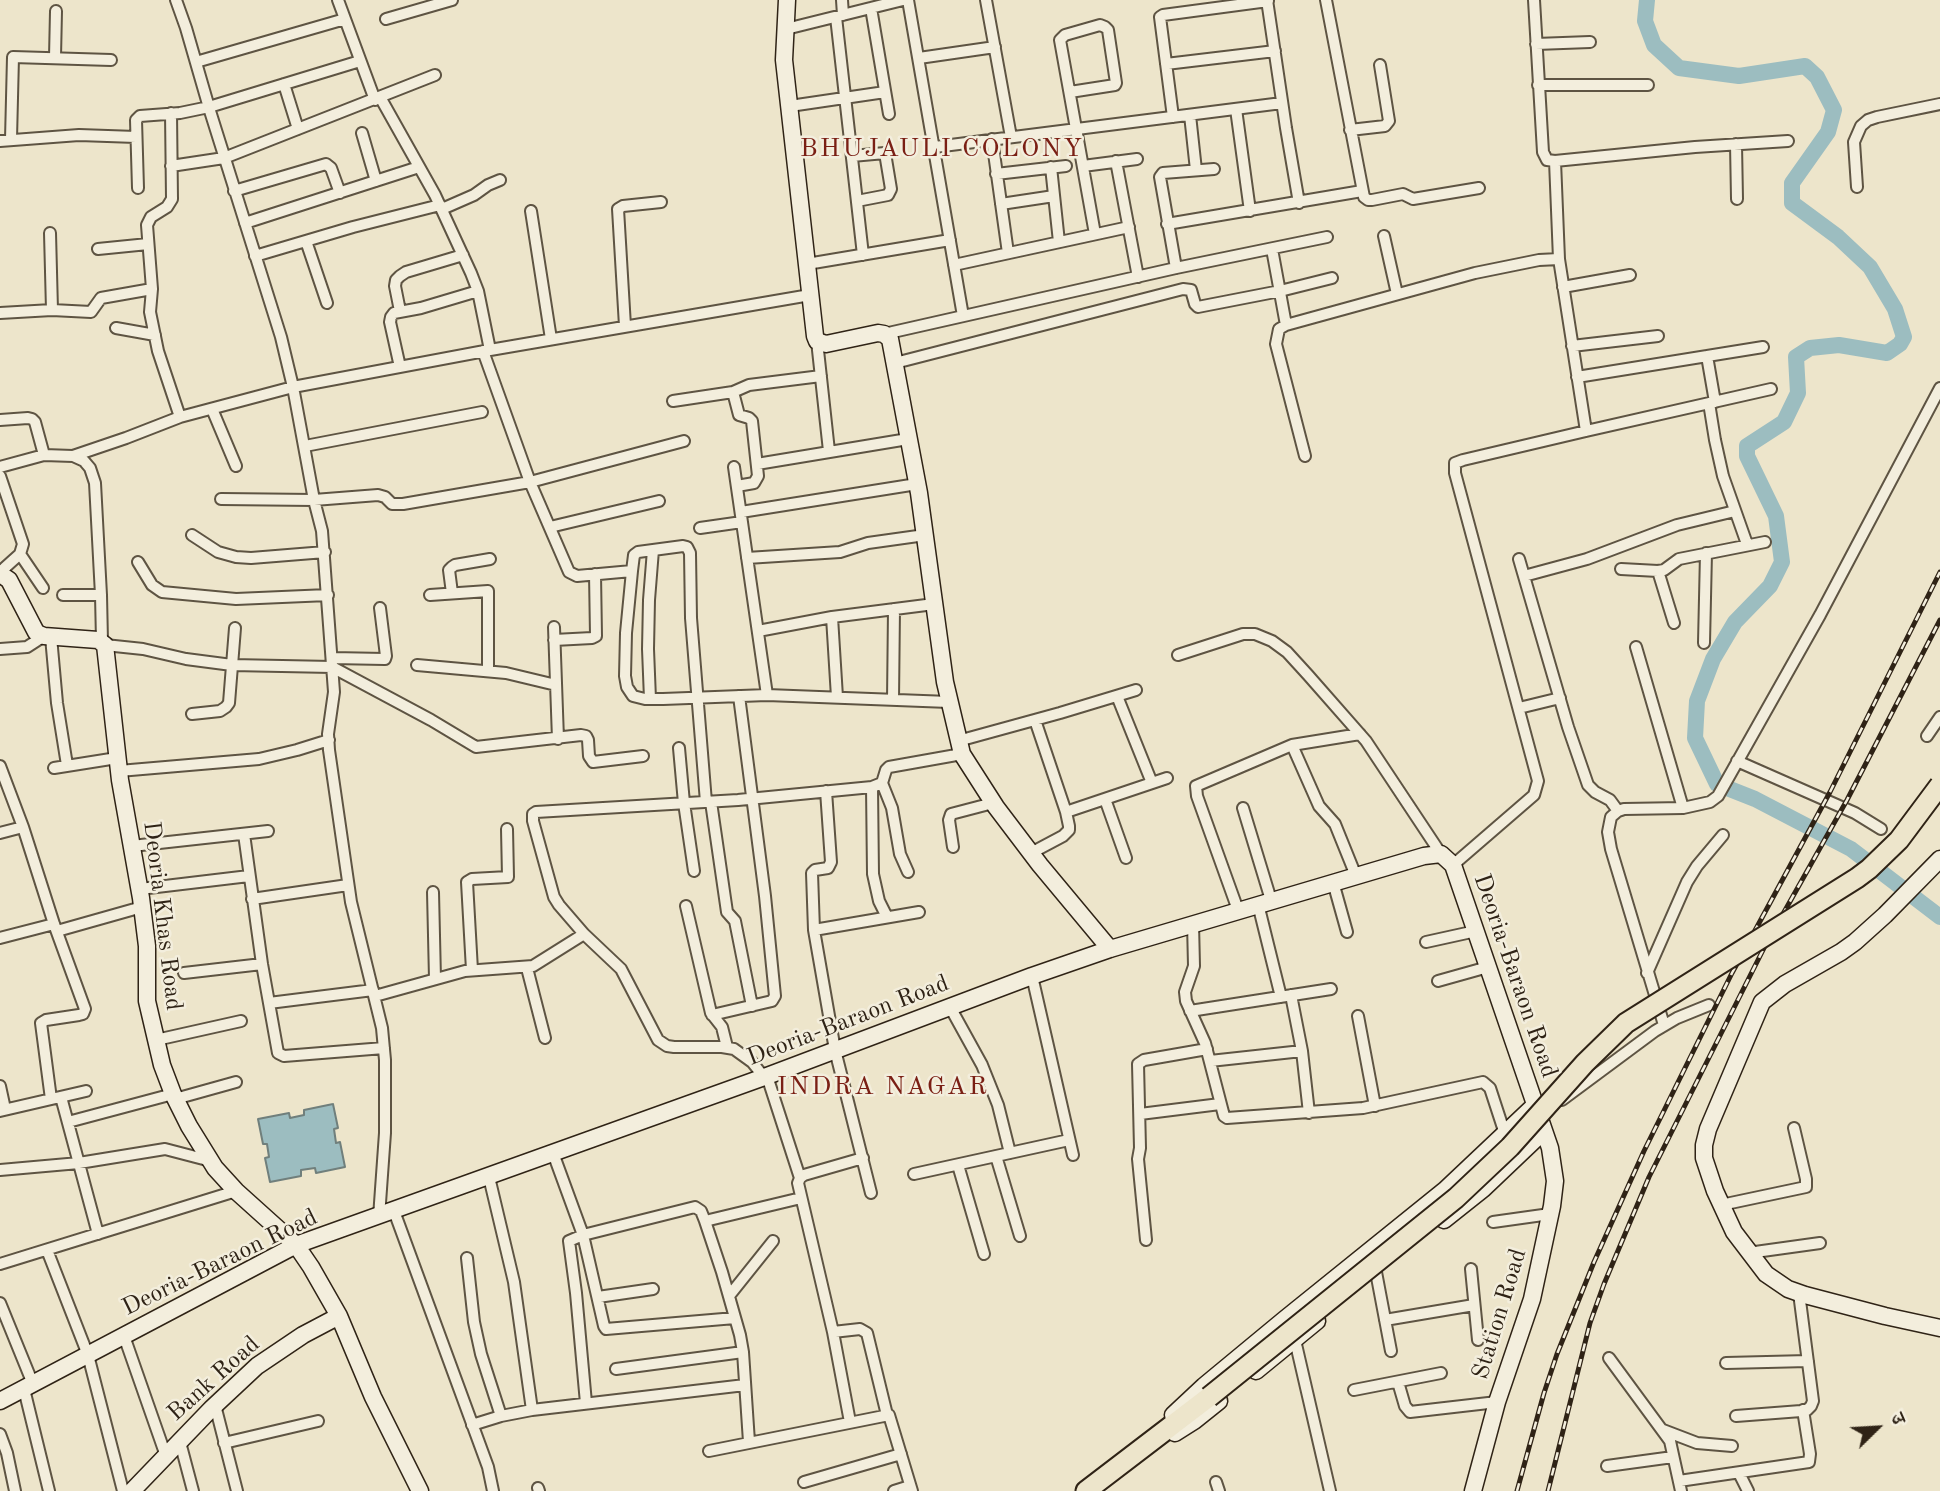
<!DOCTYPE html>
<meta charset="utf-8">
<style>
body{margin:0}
#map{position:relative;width:1940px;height:1491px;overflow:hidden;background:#ede5cb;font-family:"Old Standard TT","Noto Serif Devanagari",serif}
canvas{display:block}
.north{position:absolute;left:1842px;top:1393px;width:70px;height:70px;-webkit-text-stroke:5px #f3eedd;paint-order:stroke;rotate:66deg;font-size:19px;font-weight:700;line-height:28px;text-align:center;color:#2f2316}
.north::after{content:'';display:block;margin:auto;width:24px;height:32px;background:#2f2316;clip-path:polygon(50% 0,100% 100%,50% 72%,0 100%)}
</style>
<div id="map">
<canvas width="1940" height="1491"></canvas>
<div class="north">उ</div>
</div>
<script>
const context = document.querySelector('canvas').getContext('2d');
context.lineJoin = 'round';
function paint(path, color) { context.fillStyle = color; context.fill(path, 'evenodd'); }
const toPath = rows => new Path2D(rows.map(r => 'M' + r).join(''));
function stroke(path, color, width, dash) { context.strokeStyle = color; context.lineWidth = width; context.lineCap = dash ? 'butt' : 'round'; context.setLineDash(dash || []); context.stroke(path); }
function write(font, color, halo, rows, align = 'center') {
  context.font = font + ' "Old Standard TT",serif'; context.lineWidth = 5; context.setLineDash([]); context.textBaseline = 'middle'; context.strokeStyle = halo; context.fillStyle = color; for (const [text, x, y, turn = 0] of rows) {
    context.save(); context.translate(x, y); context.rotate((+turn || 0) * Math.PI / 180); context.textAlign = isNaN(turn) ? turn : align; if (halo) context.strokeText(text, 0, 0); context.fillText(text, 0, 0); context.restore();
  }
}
const water = toPath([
 [333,1104,338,1128,334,1129,336,1143,340,1142,345,1167,316,1173,315,1168,301,1170,301,1176,270,1182,265,1158,269,1157,267,1144,263,1144,258,1119,289,1113,290,1118,304,1115,304,1110,333,1104]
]);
paint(water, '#9cbdc0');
stroke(water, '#707f7c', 2);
stroke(toPath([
 [1647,0,1645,21,1654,45,1679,68,1739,76,1805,66,1817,77,1834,110,1828,132,1792,183,1792,203,1838,237,1870,267,1895,309,1904,337,1900,344,1887,353,1839,345,1810,348,1796,357,1798,393,1784,422,1747,446,1747,456,1776,516,1782,562,1770,586,1735,622,1713,659,1697,701,1695,738,1717,784,1755,799,1851,849,1940,917]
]), '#9cbdc0', 16);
const street = toPath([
 [176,0,186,28,210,111,281,337,293,387,314,500,322,531,334,692,328,734,329,750,351,902,382,1028,385,1060,385,1133,379,1217],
 [338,0,375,100],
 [842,0,843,15],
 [908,0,963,316],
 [986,0,1011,137],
 [1267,0,1286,128,1299,203],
 [1326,0,1364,197,1368,200,1372,200,1403,194,1413,199,1479,188],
 [1534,0,1543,152,1547,160,1555,161,1695,147,1788,141],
 [871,8,889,114],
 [836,17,863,255],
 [386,19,452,0],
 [786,29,903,0],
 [1536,44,1590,42],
 [55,57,56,11],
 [919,58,995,47],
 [196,62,345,19],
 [1166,64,1275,51],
 [284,84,298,129],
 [1538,85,1648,85],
 [1070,92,1115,85,1116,83,1108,30,1105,27,1100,25,1065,35,1060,40,1095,234],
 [380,97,435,195,471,273,478,291,490,350],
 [790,106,885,92],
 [1236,109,1250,211],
 [171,113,172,199,167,207,151,217,147,225,152,289,150,312,158,351,180,417],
 [1190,115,1196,170],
 [1173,117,1160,17,1163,15,1268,1],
 [1350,130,1385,126,1389,121,1380,65],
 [362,133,376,181],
 [11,139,13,57,111,60],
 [992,139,1008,253],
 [0,141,79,135,136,137],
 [1736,144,1737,199],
 [935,147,1282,103],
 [852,156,885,153,891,189,888,195,857,201],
 [1116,161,1138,277],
 [1555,161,1559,259],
 [171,166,224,158,435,75],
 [1083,166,1137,159],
 [1051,167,1059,242],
 [996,174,1066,166],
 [1857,187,1854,142,1861,126,1868,120,1877,117,1940,104],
 [138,188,136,120,140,116,180,113,209,107,360,61],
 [234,191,326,164,331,168,340,193],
 [1001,204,1054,196],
 [442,209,474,195,488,185,500,180],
 [531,211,551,339],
 [245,223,419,167],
 [1167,224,1362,191],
 [50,233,52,310],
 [1384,236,1397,294],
 [306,241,327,303],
 [98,249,148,244],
 [1272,249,1286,325],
 [255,256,353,227,440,205],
 [807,264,950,240],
 [954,265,1129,227],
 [1176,268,1160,177,1163,173,1214,169],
 [1563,287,1630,275],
 [400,311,395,286,396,280,400,276,406,272,463,255],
 [0,313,52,310,91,312,101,298,152,289],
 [625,326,618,209,623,206,661,202],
 [116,328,155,335],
 [884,334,1176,268,1327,237],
 [817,341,829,451],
 [1572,346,1658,336],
 [483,351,530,482,569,572,577,576,632,571,626,633,625,676,627,687,633,696,645,699,663,699,767,695,949,702],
 [1707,356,1715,402],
 [895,363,1183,289,1191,290,1195,304,1198,307,1203,306,1280,291,1332,278],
 [400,367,390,322,391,317,394,313,421,308,478,291],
 [1577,377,1763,347],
 [733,392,739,415,749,418,752,421,758,476,754,483,737,486],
 [673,401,733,392,749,385,821,376],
 [1709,403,1715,440,1723,476,1747,544],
 [212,409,236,466],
 [0,420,28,418,32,419,35,422,44,455],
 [305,446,482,412],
 [73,456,126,438,180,417,293,387,490,350,810,295],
 [1305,456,1276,344,1279,329,1286,325,1475,273,1539,260,1559,259,1586,431],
 [757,464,908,439],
 [0,467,44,455,73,456,84,461,90,468,95,483,101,595,102,641],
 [734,467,767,695],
 [0,476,23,544,20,554,0,572],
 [221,499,314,500,378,495,385,497,392,504,403,504,530,482,684,441],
 [741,512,917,484],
 [550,527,659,501],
 [700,528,742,522],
 [192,535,218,552,236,557,251,558,325,552],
 [20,554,43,588],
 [747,558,840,552,868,543,925,535],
 [1519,559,1568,727,1588,785,1595,792,1610,800,1618,811],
 [138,562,152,585,162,592,236,599,328,595],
 [1621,569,1658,571,1664,570,1679,559,1765,542],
 [632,571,634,555,638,552,683,546,687,547,690,553,691,618,706,802],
 [1658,571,1674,623],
 [1524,576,1587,559,1677,525,1735,511],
 [452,593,449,570,452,567,455,565,490,559],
 [63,595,101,595],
 [430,595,488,591,488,670],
 [832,617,837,697],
 [554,627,558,739],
 [758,631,832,617,934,604],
 [51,637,57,703,67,765],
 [554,640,592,638,596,636,595,574],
 [1704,643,1706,553],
 [105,645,143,649,186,659,232,665,332,667,431,720,476,747,581,735,586,736,588,740,589,756,593,762,643,756],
 [1636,647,1683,808],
 [0,649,27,647,44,636],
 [1178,655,1243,634,1255,634,1272,641,1287,652,1308,675,1366,741,1441,854],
 [332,658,385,659,386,656,380,608],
 [417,665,506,673,556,685],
 [1117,696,1152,783],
 [650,699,648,649,649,600,653,550],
 [893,700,894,609],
 [1519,708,1560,698],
 [192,714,220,711,226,707,229,703,235,628],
 [1927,736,1940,717],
 [958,741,1060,713,1136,690],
 [1292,745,1319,806,1335,824,1356,876],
 [679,748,684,803,694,871],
 [1737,761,1855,813,1881,829],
 [0,766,23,827,54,924,85,1009,83,1014,79,1015,46,1020,41,1023,51,1099],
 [54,768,117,758],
 [119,771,259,759,297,750,329,740],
 [882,783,892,808,900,854,908,872],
 [872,787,873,874,879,901,887,917],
 [826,791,831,862,828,868,815,870,812,873,814,930,835,1050,871,1193],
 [1105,799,1126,858],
 [711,802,727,912,735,921,752,1006],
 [1243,808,1271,900],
 [1066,812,1167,778],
 [0,833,23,827],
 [244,834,262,964,278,1053,284,1056,384,1048],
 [132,846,268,831],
 [953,847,949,820,951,814,993,803],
 [1031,853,1063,836,1069,830,1069,826,1066,812,1035,720],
 [1453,865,1534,795,1538,781,1455,473,1455,463,1463,460,1586,431,1771,389],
 [1333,882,1347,932],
 [140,889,249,876],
 [433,892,435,979],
 [252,899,348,885],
 [1258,904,1281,997],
 [686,906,711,1013,722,1027,727,1047],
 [1238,910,1197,796,1196,786,1292,745,1360,734],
 [1193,923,1194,966,1185,992,1186,1001,1205,1043,1224,1116,1227,1118,1363,1108,1483,1082,1490,1088,1505,1134],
 [814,930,919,912],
 [57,931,142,907],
 [0,938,54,924],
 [1426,942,1476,931],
 [527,968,545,1038],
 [472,970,467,882,472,879,508,877,507,829],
 [184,973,262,964],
 [1647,973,1687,882,1697,866,1723,835],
 [1032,976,1073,1155],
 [1438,981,1488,967],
 [1291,995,1302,1051,1309,1113],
 [375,996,465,971,533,966,584,934],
 [269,1003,373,990],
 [950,1007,982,1065,998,1105,1010,1153],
 [1190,1011,1331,989],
 [712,1015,772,1001,775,996,765,896,739,696],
 [1358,1016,1375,1106],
 [1664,1025,1611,849,1608,832,1611,817,1618,811,1624,809,1683,808,1710,802,1718,796,1820,615,1940,388],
 [156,1040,241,1021],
 [1210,1061,1302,1051],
 [767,1076,800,1178],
 [764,1077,752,1062,734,1049,722,1047,674,1047,667,1046,658,1040,621,969,584,934,559,905,554,897,533,821,533,814,536,812,738,800,872,787,882,783,886,770,889,767,962,754],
 [0,1086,5,1109],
 [61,1097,98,1234],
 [175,1099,236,1082],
 [1562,1100,1655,1031,1677,1018,1709,1005],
 [0,1111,86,1091],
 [1140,1114,1220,1104],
 [68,1122,173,1094],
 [553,1153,583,1235,604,1326,606,1329,735,1318],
 [996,1156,1020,1236],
 [958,1165,984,1254],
 [0,1170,79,1163,165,1149,211,1161],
 [914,1174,1069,1140],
 [489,1177,514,1282,532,1410],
 [1721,1205,1806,1187,1806,1179,1794,1128],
 [394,1211,488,1467,493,1491],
 [705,1221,801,1198],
 [1493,1222,1550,1214],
 [1146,1240,1138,1159,1140,1148,1138,1064,1144,1060,1207,1049],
 [47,1250,88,1355,123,1491],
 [1748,1253,1820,1243],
 [467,1258,474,1322,481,1354,501,1416],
 [0,1264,236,1191],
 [1471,1269,1478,1340],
 [1376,1272,1391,1351],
 [729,1296,773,1241],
 [598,1297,653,1289],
 [0,1303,33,1384],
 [1385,1320,1474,1305],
 [833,1332,860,1329,867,1333,887,1415],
 [124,1336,166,1456],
 [1295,1340,1330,1491],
 [1609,1358,1670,1441,1681,1491],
 [1726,1363,1808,1361],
 [616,1369,743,1352],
 [1398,1382,1405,1406,1410,1412,1497,1402],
 [24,1389,49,1491],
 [1354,1390,1441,1373],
 [586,1403,576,1293,569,1241,583,1235,695,1207,701,1211,705,1221,722,1272,740,1335,743,1352,749,1442],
 [215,1405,237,1491],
 [1736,1416,1801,1411,1807,1410,1811,1406,1813,1401,1799,1293],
 [850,1422,833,1332,798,1183,800,1178,804,1175,863,1158],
 [472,1425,501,1416,532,1410,745,1385],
 [1663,1430,1697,1443,1732,1446],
 [0,1434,7,1453,15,1491],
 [180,1442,193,1491],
 [224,1443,318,1421],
 [709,1451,889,1415,912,1491],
 [1607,1466,1673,1457],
 [1739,1473,1748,1491],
 [1679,1481,1809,1462,1810,1454,1803,1410],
 [804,1482,901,1454],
 [1216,1482,1219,1491],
 [538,1488,539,1491],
 [894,1491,910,1486]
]);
const secondary = toPath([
 [787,0,784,60,815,336,817,341,826,344,878,333,884,334,890,339,919,493,945,682,962,754,996,807,1040,865,1110,949],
 [0,574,9,580,36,632,39,634,44,636,98,640,105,645,120,780,141,898,147,946,147,1001,162,1065,173,1094,189,1126,215,1168,236,1191,296,1245,311,1267,339,1316,373,1397,420,1491],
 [1940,859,1885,915,1855,942,1841,952,1785,984,1762,1002,1708,1129,1704,1145,1704,1158,1715,1191,1734,1232,1766,1274,1788,1289,1805,1295,1885,1316,1940,1328],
 [1444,1220,1483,1189,1544,1131],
 [1256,1371,1317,1321],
 [0,1401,296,1245,767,1076,1032,976,1110,949,1424,856,1441,854,1453,865,1550,1148,1555,1181,1552,1206,1532,1299,1497,1402,1473,1491],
 [1173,1415,1204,1386,1285,1319,1445,1190,1535,1105],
 [1175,1433,1194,1421,1219,1401],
 [132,1491,211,1409,257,1366,303,1335,339,1316]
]);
const highway = toPath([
 [1086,1491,1209,1397]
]);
stroke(street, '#5e5443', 14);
stroke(secondary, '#2f2316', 19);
stroke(highway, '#2f2316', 23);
stroke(street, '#f3eedd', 10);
stroke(secondary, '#f3eedd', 16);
stroke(highway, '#ede5cb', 19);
const rail = toPath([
 [1517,1491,1544,1393,1557,1354,1594,1262,1644,1151,1732,973,1830,792,1940,572],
 [1548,1491,1590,1323,1604,1284,1649,1177,1765,946,1847,800,1940,620]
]);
stroke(rail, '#2f2316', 5);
stroke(rail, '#f3eedd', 2.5, [8]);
const highwayBridge = toPath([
 [1209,1397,1456,1198,1510,1147,1585,1063,1626,1023,1857,878,1869,869,1899,840,1940,785]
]);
stroke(highwayBridge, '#2f2316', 23, []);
stroke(highwayBridge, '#ede5cb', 19);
write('24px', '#2f2316', '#f3eedd', [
 ["Deoria Khas Road",162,916,83],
 ["Deoria-Baraon Road",1515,976,71],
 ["Deoria-Baraon Road",848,1021,-21],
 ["Deoria-Baraon Road",220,1263,-26],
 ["Station Road",1500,1314,-73],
 ["Bank Road",214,1379,-42]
]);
context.letterSpacing = '2px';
write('26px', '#7a1f14', '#f3eedd', [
 ["BHUJAULI COLONY",942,149],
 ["INDRA NAGAR",883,1087]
]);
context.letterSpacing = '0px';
</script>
